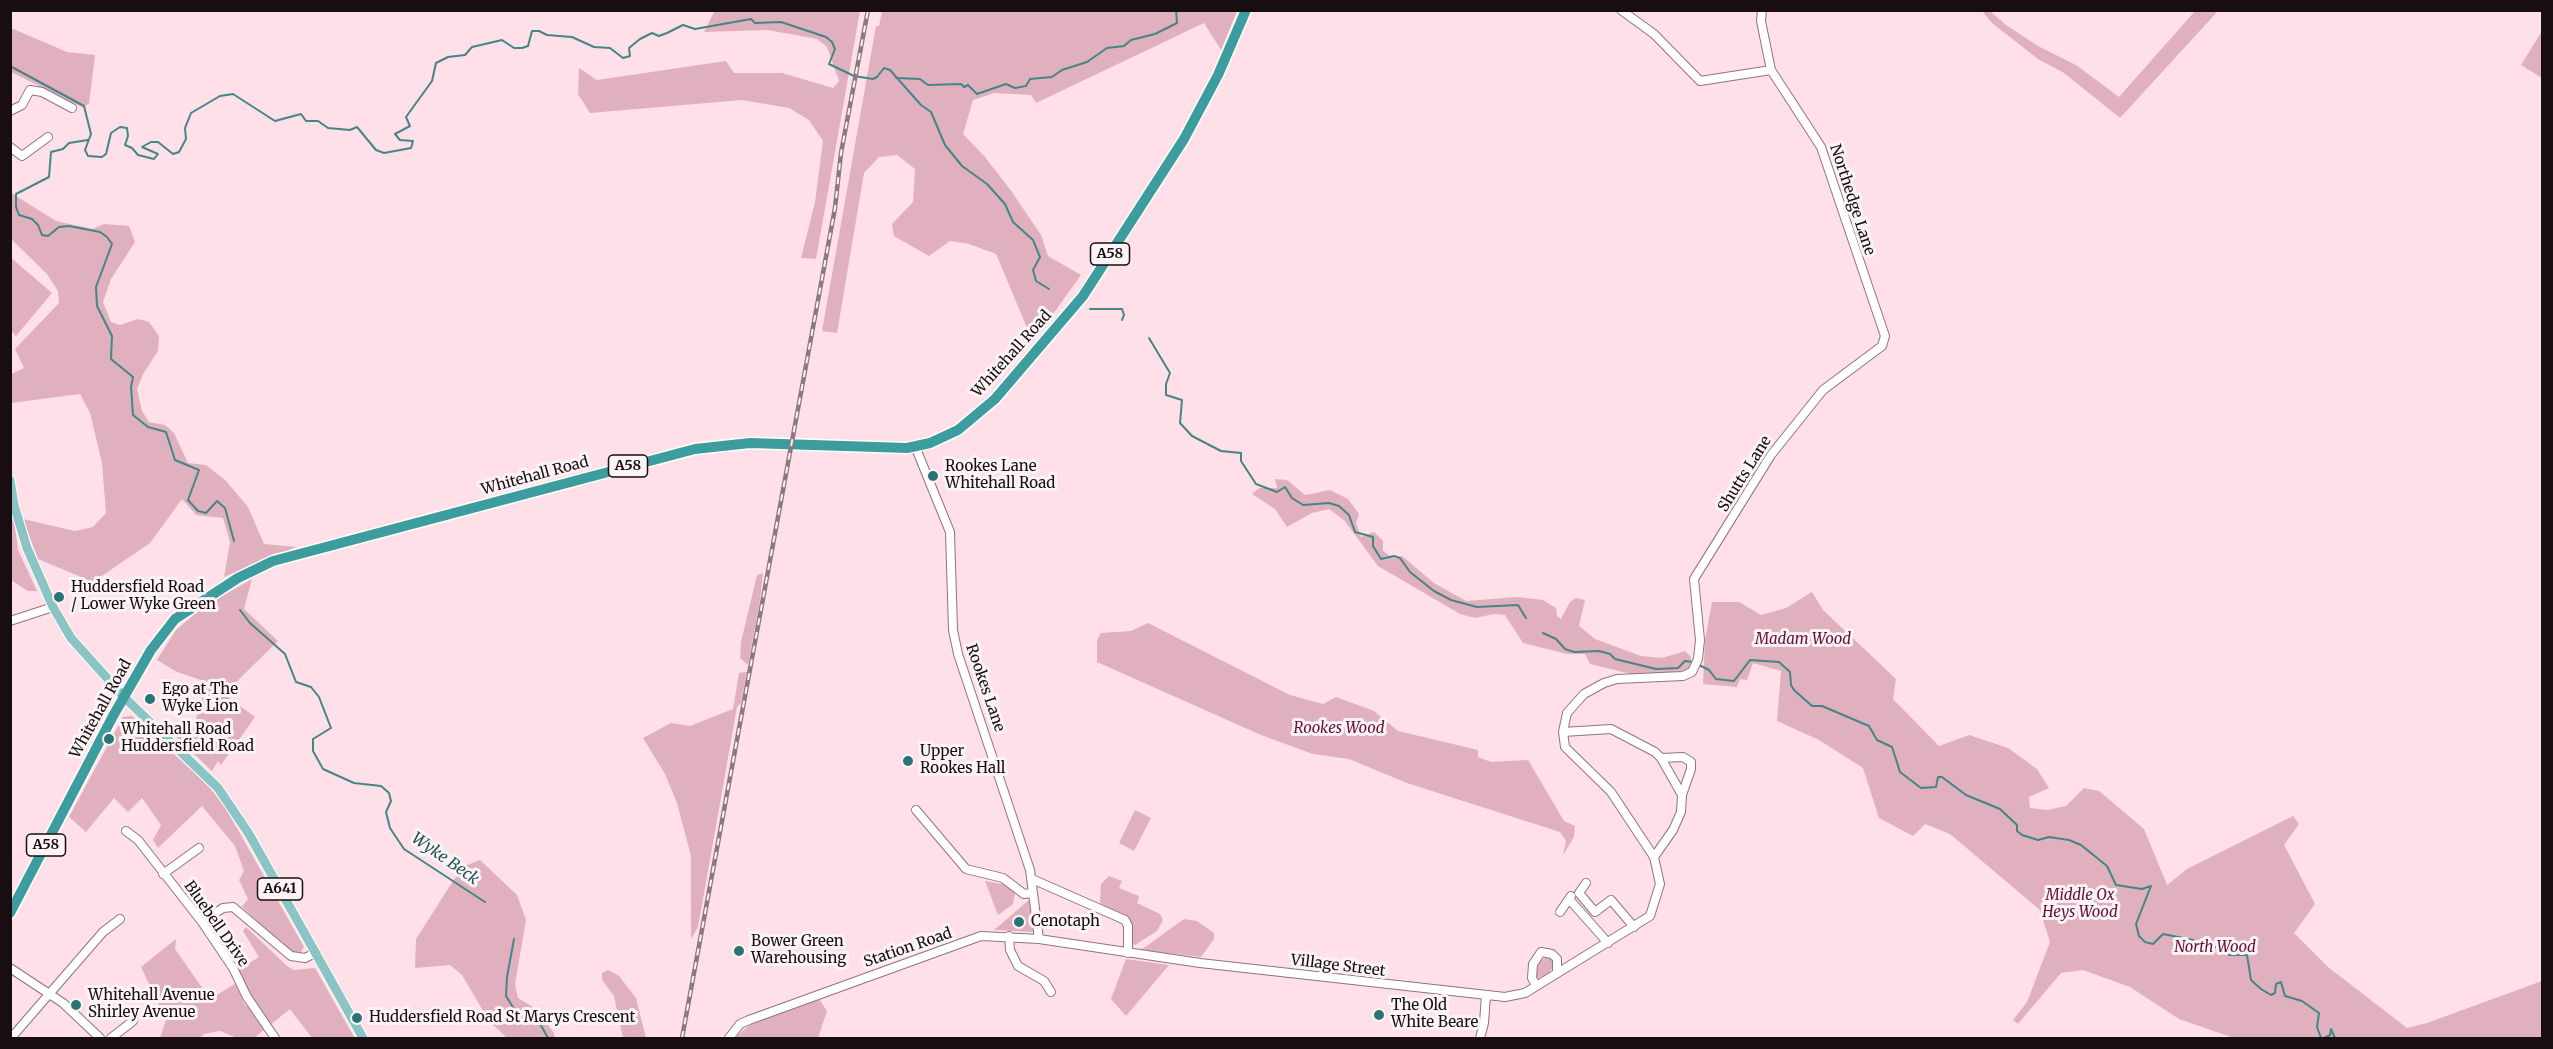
<!DOCTYPE html>
<style>
body{margin:0}
#map{position:relative;width:2553px;height:1049px;overflow:hidden;background:#ffdfe8;font-family:Merriweather,serif}
canvas{display:block}
.frame{position:absolute;inset:0;border:12px solid #180d10;pointer-events:none}
</style>
<div id="map">
<canvas width="2553" height="1049"></canvas>
<div class="frame"></div>
</div>
<script>
const context = document.querySelector('canvas').getContext('2d');
context.lineJoin = 'round';
function paint(path, color) { context.fillStyle = color; context.fill(path, 'evenodd'); }
const toPath = rows => new Path2D(rows.map(r => 'M' + r).join(''));
function stroke(path, color, width, dash) { context.strokeStyle = color; context.lineWidth = width; context.lineCap = dash ? 'butt' : 'round'; context.setLineDash(dash || []); context.stroke(path); }
function write(font, color, halo, rows, align = 'center') {
  context.font = font + ' Merriweather,serif'; context.lineWidth = 6; context.setLineDash([]); context.textBaseline = 'middle'; context.strokeStyle = halo; context.fillStyle = color; for (const [text, x, y, turn = 0] of rows) {
    context.save(); context.translate(x, y); context.rotate((+turn || 0) * Math.PI / 180); context.textAlign = isNaN(turn) ? turn : align; if (halo) context.strokeText(text, 0, 0); context.fillText(text, 0, 0); context.restore();
  }
}
paint(toPath([
 [715,10,860,11,816,259,801,258,815,202,823,141,809,120,789,108,742,100,590,113,578,94,579,68,597,80,726,61,734,73,782,73,833,88,839,81,827,47,817,39,768,30,704,32],
 [882,11,1237,11,1221,50,1204,23,1036,103,1031,95,994,93,973,100,963,134,985,157,1012,192,1041,235,1048,256,1081,275,1033,342,996,254,969,244,950,241,929,256,894,236,892,224,913,202,915,169,897,155,879,157,864,173,837,333,822,331,876,26,879,26],
 [1982,11,1990,11,2006,25,2038,46,2076,65,2119,97,2195,11,2218,11,2120,118,2064,73,2038,59,1992,23],
 [11,28,67,52,95,55,89,104,82,107,11,72],
 [2542,31,2542,78,2521,65],
 [11,193,56,221,93,229,104,224,129,226,135,242,111,279,103,302,111,322,120,325,138,319,149,322,159,336,158,351,143,374,137,389,142,411,149,422,165,425,174,433,188,463,206,465,226,481,248,507,264,544,296,547,224,577,230,542,223,518,196,515,182,499,150,543,93,582,38,559,23,519,75,531,93,527,106,513,102,463,90,413,80,394,11,403,10,375,24,368,15,349,59,303,58,291,47,274,11,239],
 [10,257,52,293,16,336,11,331],
 [1275,479,1287,480,1305,495,1330,490,1348,499,1359,514,1356,523,1361,537,1374,532,1383,541,1383,551,1393,558,1402,556,1434,583,1466,601,1517,597,1543,600,1556,608,1557,616,1561,619,1570,602,1576,598,1585,600,1579,626,1595,639,1641,656,1662,658,1685,651,1691,657,1690,669,1672,674,1635,675,1590,664,1585,654,1567,654,1523,643,1505,615,1494,614,1475,618,1460,614,1378,566,1344,520,1329,509,1312,513,1287,527,1275,509,1252,494,1259,488,1277,488],
 [11,518,14,519,18,550,37,591,28,591,11,580],
 [763,573,760,600,748,665,740,658,741,642,757,575],
 [252,579,244,609,278,641,224,694,255,717,221,765,218,761,212,771,174,735,175,732,179,733,190,739,207,682,177,672,157,660,176,630,204,606],
 [1812,592,1823,610,1896,679,1893,699,1939,746,1969,735,2008,748,2037,769,2049,788,2029,797,2030,808,2047,810,2066,806,2084,788,2099,791,2144,829,2167,885,2187,869,2293,816,2299,824,2284,845,2315,904,2294,933,2328,967,2407,1028,2427,1023,2542,981,2542,1038,2234,1038,2179,1019,2130,987,2083,970,2061,973,2018,1024,2013,1020,2027,1002,2050,942,2040,910,1950,834,1925,824,1913,836,1879,818,1863,768,1819,740,1777,721,1781,671,1753,663,1747,680,1740,679,1737,687,1703,684,1705,640,1712,602,1739,602,1761,615,1786,608],
 [1148,623,1290,695,1323,704,1336,697,1374,711,1398,731,1478,750,1478,757,1491,762,1528,760,1564,821,1575,826,1574,837,1563,855,1566,841,1560,832,1407,783,1349,759,1313,754,1261,735,1097,662,1097,640,1101,633,1131,631],
 [747,672,741,703,737,707,698,927,691,939,691,856,677,803,665,774,643,738,671,723,690,726,733,709,739,673],
 [132,716,206,783,225,807,304,947,301,952,295,954,291,952,242,907,248,899,239,880,244,871,235,846,202,806,158,848,153,840,161,825,142,798,128,812,114,798,86,832,69,817,123,717],
 [1135,810,1151,818,1134,851,1119,843],
 [480,860,517,895,526,920,515,984,518,998,536,1009,554,1033,555,1038,507,1038,489,1021,462,975,450,965,415,968,416,939,462,867],
 [1109,876,1122,881,1119,888,1139,896,1137,903,1160,914,1163,920,1157,931,1135,945,1130,944,1130,922,1100,903,1101,884],
 [985,881,1007,885,1015,893,1013,904,998,915],
 [1029,900,1033,932,994,930],
 [1184,919,1197,921,1214,933,1214,939,1201,957,1141,950],
 [246,927,287,966,294,970,315,968,354,1037,312,1038,290,1009,254,1038,237,1038,220,1031,204,1034,200,1038,160,1038,166,1020,141,967,176,939,175,949,210,999,235,984,245,1005,252,1009,238,970,259,957,243,931],
 [1547,957,1553,960,1554,966,1548,974,1538,978,1535,974,1538,962],
 [1126,959,1169,965,1126,1016,1111,999],
 [608,970,619,976,636,998,646,1038,623,1038,614,996,602,980,602,973],
 [819,999,827,1011,818,1038,739,1038,736,1036,750,1025]
]), '#e1b0bf');
stroke(toPath([
 [10,66,84,106,91,134,85,150,88,156,102,157,106,154,111,133,120,127,127,128,128,136,125,145,132,148,138,155,154,159,158,154,142,147,151,142,158,142,173,154,179,152,186,139,185,128,191,113,220,96,233,94,275,121,301,114,306,121,318,121,328,128,350,130,357,127,376,150,384,153,411,148,413,141,400,140,395,134,410,126,406,117,432,81,436,63,448,57,465,55,472,47,502,40,514,48,522,48,528,46,532,31,539,31,547,35,572,37,594,47,610,48,623,58,630,56,629,48,640,39,652,33,659,36,667,33,683,25,695,29,751,19,755,23,781,22,826,37,832,42,835,49,829,64,854,76,873,79,877,77,884,68,890,70,921,105,931,112,945,145,962,166,987,184,1005,204,1013,222,1033,240,1040,257,1033,270,1036,281,1049,289],
 [896,78,920,79,928,85,961,84,964,87,968,85,977,94,1006,84,1015,88,1026,86,1030,79,1052,77,1062,70,1087,62,1107,48,1124,46,1131,40,1155,34,1177,23,1176,10],
 [88,140,69,143,63,149,51,152,49,177,16,194,16,207,19,215,32,219,38,225,42,235,48,236,59,227,69,226,100,232,107,237,112,244,96,287,97,306,112,336,111,359,133,377,131,387,133,415,148,427,166,432,175,460,199,470,188,500,198,511,206,513,217,501,225,508,234,541],
 [1090,309,1122,309,1124,315,1122,320],
 [1149,338,1170,373,1166,384,1166,395,1182,400,1180,423,1192,436,1221,451,1241,453,1241,461,1256,484,1277,492,1285,487,1292,498,1303,505,1329,503,1339,506,1349,515,1355,532,1373,537,1373,546,1381,559,1394,556,1400,558,1410,572,1434,591,1451,600,1477,607,1518,605,1526,618],
 [240,610,250,623,285,654,296,682,311,687,319,697,331,728,313,739,313,751,323,769,354,783,381,786,389,793,391,801,386,812,390,828,404,849,485,902],
 [1543,633,1556,639,1565,649,1574,652,1599,651,1610,654,1615,659,1656,669,1678,668,1685,661,1693,662,1709,670,1716,679,1734,681,1750,660,1779,662,1790,672,1791,685,1794,690,1812,706,1822,706,1869,726,1877,740,1892,747,1900,772,1921,788,1936,787,1938,777,1942,777,1966,795,2000,809,2017,825,2017,831,2022,835,2038,840,2049,837,2069,840,2081,845,2107,866,2116,885,2142,889,2151,886,2136,924,2139,936,2145,942,2153,944,2163,934,2193,940,2204,947,2221,947,2229,955,2247,955,2251,980,2261,989,2271,995,2275,993,2276,984,2281,982,2285,996,2302,1001,2319,1013,2317,1027,2321,1038],
 [514,939,507,977,506,996,514,1009,538,1020,548,1038],
 [2324,1038,2330,1035,2331,1029,2335,1038]
]), '#438688', 2);
const minor = toPath([
 [1621,10,1654,34,1700,81,1771,70],
 [10,111,22,105,30,90,42,92,72,108],
 [10,147,22,156,48,137],
 [915,446,950,532,953,630,958,654,1030,870,1039,939],
 [10,621,53,607],
 [1563,732,1611,729,1655,752,1661,758,1682,795,1681,812,1673,830,1654,857],
 [1661,758,1683,757,1691,762,1691,769,1682,795],
 [916,810,966,869,1003,878,1024,894,1032,893],
 [126,831,138,840,202,922,233,968,247,997,275,1038],
 [163,874,199,848],
 [1032,879,1125,920,1128,926,1128,953],
 [1586,883,1579,893,1595,912,1611,900,1634,927],
 [1569,899,1608,943],
 [1560,912,1571,896],
 [202,922,223,908,233,907,291,956,305,958,315,953],
 [1009,936,1010,950,1018,966,1044,981,1051,992],
 [10,968,63,1003,100,1038],
 [1536,985,1532,978,1533,964,1541,952,1552,954,1557,959,1557,971],
 [11,1038,103,932,120,919],
 [111,1038,133,1021],
 [729,1038,740,1024,749,1020,981,936,1039,939,1200,963,1505,997,1525,993,1650,916,1660,884,1654,857,1611,792,1565,747,1563,732,1567,713,1584,694,1604,683,1617,679,1683,676,1692,672,1698,659,1700,640,1694,579,1771,455,1823,390,1882,346,1885,336,1821,147,1771,70,1761,21,1762,10],
 [1480,1038,1484,1023,1486,995]
]);
const major = toPath([
 [10,480,14,505,27,548,53,607,71,638,124,697,218,788,249,834,363,1038]
]);
const highway = toPath([
 [10,913,113,716,151,650,175,619,238,578,273,561,695,449,750,443,907,448,930,443,958,430,995,399,1083,296,1184,139,1218,75,1246,10]
]);
stroke(minor, '#90747d', 10);
stroke(major, '#fff', 11);
stroke(highway, '#fff', 13);
stroke(minor, '#fff', 8);
stroke(major, '#8bc4c4', 9);
stroke(highway, '#3d9c9d', 10);
const rail = toPath([
 [682,1038,835,208,841,153,868,10]
]);
stroke(rail, '#8d787e', 4.5);
stroke(rail, '#faf4f6', 2, [7]);
for (const [x, y, r, color] of [
 [933,476,6,"#2a7475"],
 [59,597,6,"#2a7475"],
 [150,699,6,"#2a7475"],
 [109,739,6,"#2a7475"],
 [908,761,6,"#2a7475"],
 [1019,922,6,"#2a7475"],
 [739,951,6,"#2a7475"],
 [76,1005,6,"#2a7475"],
 [1379,1015,6,"#2a7475"],
 [357,1018,6,"#2a7475"]
]) { const dot = new Path2D(); dot.arc(x, y, r, 0, 2 * Math.PI); context.fillStyle = color; context.fill(dot); stroke(dot, '#faf4f6', 2); }
for (const [x, y, w] of [
 [1110,254,39],
 [628,466,39],
 [46,845,39],
 [280,889,45]
]) { const box = new Path2D(); box.roundRect(x - w / 2, y - 11, w, 22, 4.5); context.fillStyle = '#faf4f6'; context.fill(box); stroke(box, '#180d10', 1.5); }
write('bold 14px', '#180d10', null, [
 ["A58",1110,254],
 ["A58",628,466],
 ["A58",46,845],
 ["A641",280,889]
]);
write('15px', '#180d10', '#faf4f6', [
 ["Northedge Lane",1852,200,72],
 ["Whitehall Road",1012,354,-48],
 ["Shutts Lane",1745,474,-58],
 ["Whitehall Road",535,476,-15],
 ["Rookes Lane",985,688,71],
 ["Whitehall Road",101,709,-61],
 ["Bluebell Drive",216,924,55],
 ["Station Road",908,948,-19],
 ["Village Street",1338,966,7]
]);
write('15px', '#180d10', '#faf4f6', [
 ["Rookes Lane",945,467],
 ["Whitehall Road",945,484],
 ["Huddersfield Road",71,588],
 ["/ Lower Wyke Green",71,605],
 ["Ego at The",162,690],
 ["Wyke Lion",162,707],
 ["Whitehall Road",121,730],
 ["Huddersfield Road",121,747],
 ["Upper",920,752],
 ["Rookes Hall",920,769],
 ["Cenotaph",1031,922],
 ["Bower Green",751,942],
 ["Warehousing",751,959],
 ["Whitehall Avenue",88,996],
 ["Shirley Avenue",88,1013],
 ["The Old",1391,1006],
 ["White Beare",1391,1023],
 ["Huddersfield Road St Marys Crescent",369,1018]
], 'left');
write('italic 15px', '#660f38', '#faf4f6', [
 ["Madam Wood",1803,640],
 ["Rookes Wood",1339,729],
 ["Middle Ox",2080,896],
 ["Heys Wood",2080,913],
 ["North Wood",2215,948]
]);
write('italic 16px', '#235051', '#faf4f6', [
 ["Wyke Beck",445,859,35]
]);
</script>
